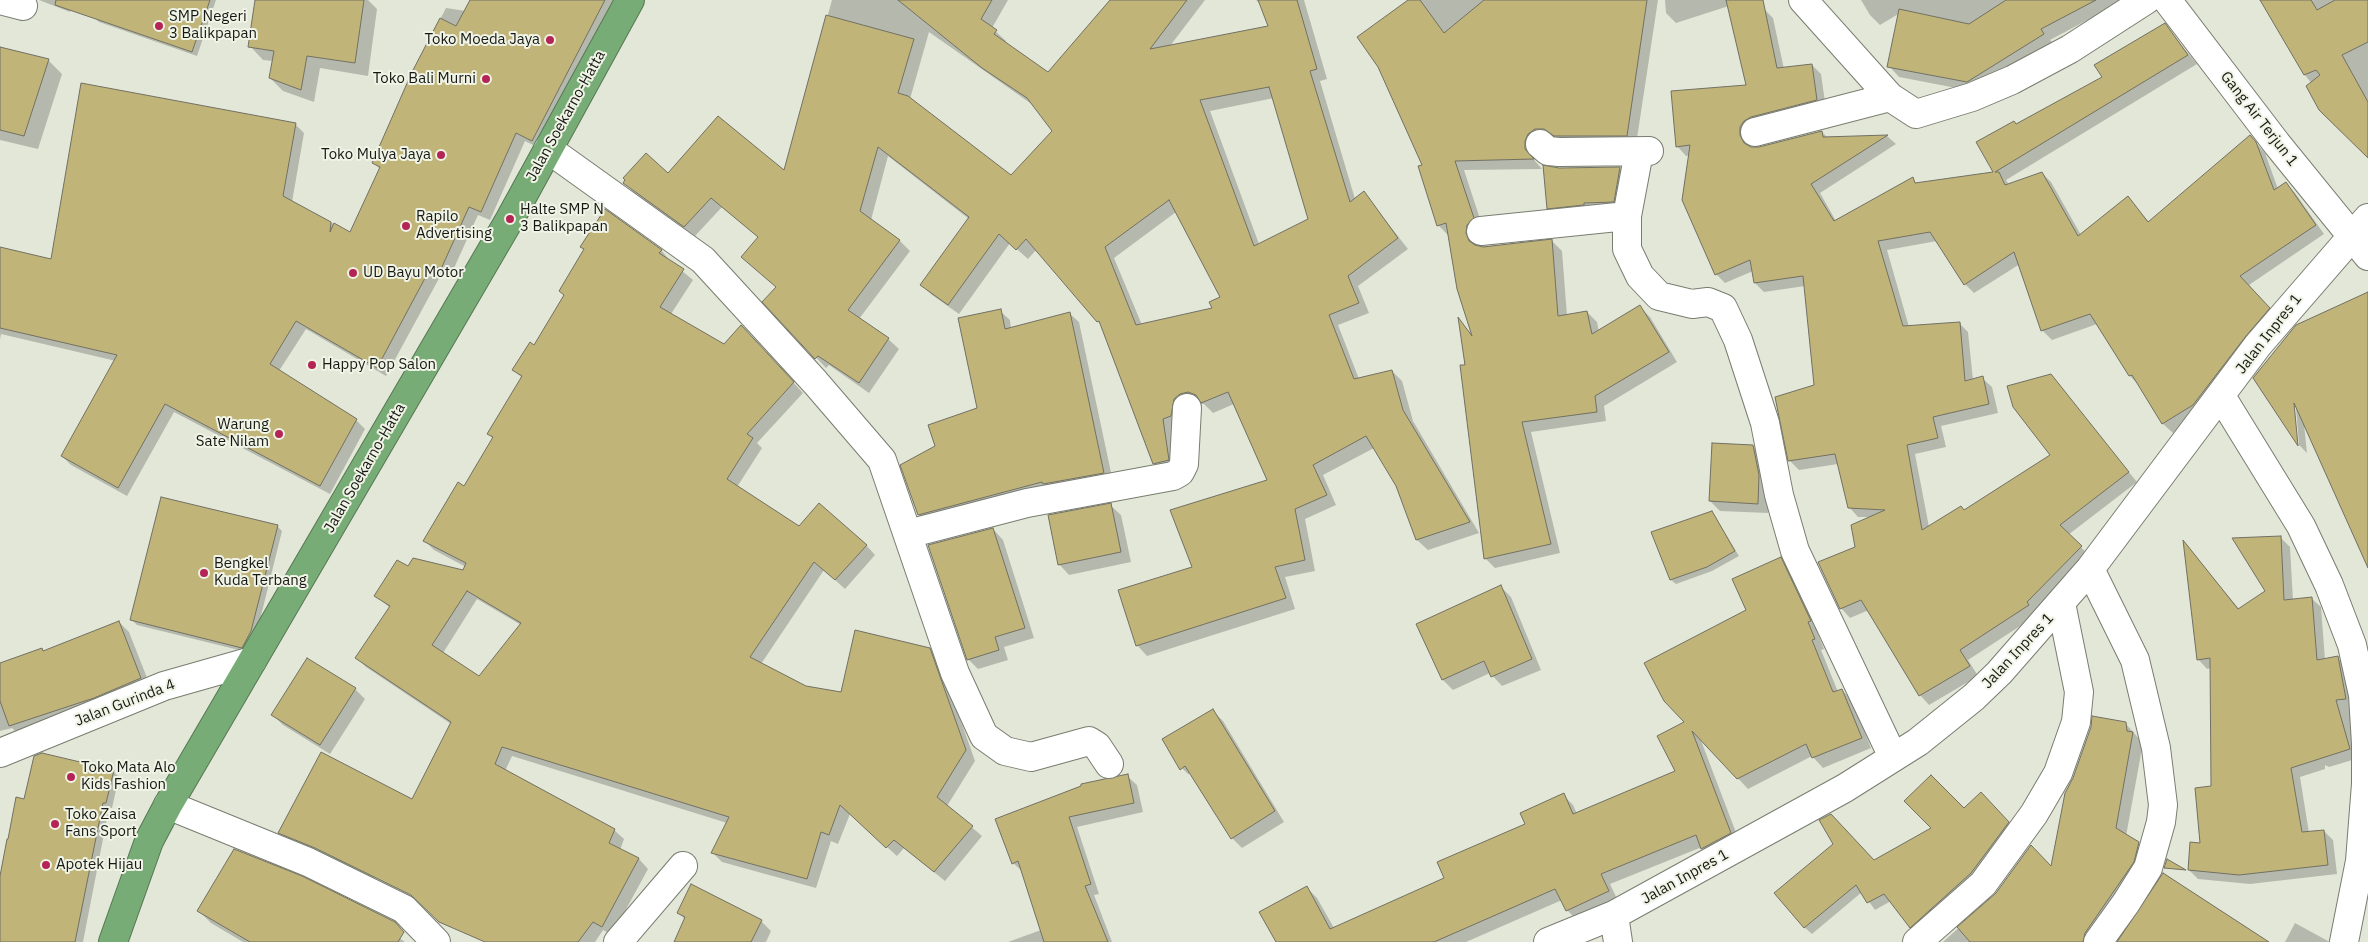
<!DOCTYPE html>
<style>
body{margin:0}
canvas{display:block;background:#e2e7d8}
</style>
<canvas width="2368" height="942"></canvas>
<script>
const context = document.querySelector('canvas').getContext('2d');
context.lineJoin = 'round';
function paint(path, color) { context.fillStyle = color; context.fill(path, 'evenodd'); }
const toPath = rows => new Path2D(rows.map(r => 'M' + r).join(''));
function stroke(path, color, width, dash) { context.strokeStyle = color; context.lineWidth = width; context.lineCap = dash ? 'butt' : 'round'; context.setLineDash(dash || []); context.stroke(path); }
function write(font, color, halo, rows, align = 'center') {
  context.font = font + ' "IBM Plex Sans",sans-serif'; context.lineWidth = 4; context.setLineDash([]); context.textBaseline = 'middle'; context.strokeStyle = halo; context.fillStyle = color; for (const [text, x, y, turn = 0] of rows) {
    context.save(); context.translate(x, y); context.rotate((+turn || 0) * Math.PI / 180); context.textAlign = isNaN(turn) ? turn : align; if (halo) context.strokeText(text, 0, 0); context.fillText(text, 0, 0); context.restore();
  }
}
paint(toPath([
 [39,0,216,0,197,56,99,22,94,17,71,8,70,12],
 [257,0,368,0,377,9,368,76,320,68,314,102,283,91,270,78,273,61,263,60,250,46],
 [498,0,620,0,541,149,525,141,490,220,478,215,450,277,442,273,386,376,306,329,279,371,356,420,365,429,330,494,174,412,127,496,71,465,62,456,116,361,1,334,0,340,0,248,52,260,295,124,304,133,292,202,351,233,380,169,374,163,413,72,446,8,551,24],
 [832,0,1008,0,992,28,1006,41,1005,43,1048,73,1112,0,1205,0,1170,46,1282,24,1256,0,1304,0,1327,79,1320,81,1355,199,1364,193,1408,249,1358,286,1369,313,1338,325,1359,379,1392,371,1402,381,1413,421,1479,533,1428,550,1417,540,1397,485,1374,448,1323,475,1336,505,1305,519,1315,571,1285,577,1295,609,1147,656,1137,645,1193,567,1269,481,1234,404,1213,413,1204,404,1191,404,1178,470,1164,474,1154,463,1101,325,1037,249,1028,259,1010,243,959,314,932,295,922,285,969,219,888,156,871,220,899,240,910,251,859,319,888,339,899,349,869,393,829,365,826,368,764,302,777,287,759,238,722,207,695,236,635,193,624,183,668,175,784,172],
 [929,32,1033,105,1053,131,1011,177,910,99],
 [1274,98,1310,219,1259,244,1210,111],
 [1176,212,1222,298,1214,309,1142,325,1114,258],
 [1411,0,1658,0,1636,145,1534,152,1535,161,1542,169,1464,170,1483,228,1476,234,1476,247,1552,241,1562,251,1567,316,1587,312,1597,322,1599,332,1640,307,1650,317,1677,362,1604,406,1606,421,1531,432,1560,553,1495,568,1485,558,1460,321,1473,336,1448,235,1438,225,1424,165],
 [1665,0,1737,0,1738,3,1676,23,1666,13],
 [1861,0,2125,0,2050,40,2054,44,1977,92,1899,77,1889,66,1900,13,1880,25,1870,15],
 [2261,0,2368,0,2368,156,2305,75],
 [1764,9,1773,18,1784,69,1812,65,1821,74,1826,109,1749,138,1750,148,1759,148,1822,132,1828,138,1887,136,1896,144,1820,193,1836,221,1912,179,1917,184,1995,174,1977,142,2017,125,2103,77,2164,24,2197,64,2006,180,2009,185,2042,173,2051,182,2081,235,2128,198,2150,223,2250,136,2265,153,2278,189,2286,183,2295,193,2324,234,2249,285,2278,318,2202,415,2173,433,2163,424,2139,385,2130,376,2097,324,2052,340,2042,330,2020,264,1974,293,1965,284,1937,241,1887,250,1909,327,1959,323,1968,332,1973,380,1982,378,1992,387,1998,413,1941,426,1946,447,1915,454,1929,527,1965,511,2052,455,2050,375,2137,482,2068,535,2090,556,2037,615,1968,660,1978,676,1929,705,1920,695,1869,610,1850,618,1841,608,1856,548,1872,517,1858,517,1849,507,1838,464,1799,470,1790,461,1815,385,1805,286,1764,292,1755,283,1753,271,1725,283,1716,274,1690,155,1686,156,1677,146,1748,86],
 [0,49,48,60,62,74,38,149,0,140],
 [1620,168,1625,173,1618,206,1553,213,1548,208,1559,169],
 [606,211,662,251,670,261,693,280,671,314,724,346,751,336,803,393,757,443,762,448,737,487,799,527,866,545,875,555,845,589,824,570,761,664,806,687,842,693,929,649,939,659,975,761,947,806,982,836,945,881,904,848,897,856,850,814,838,844,831,841,816,888,722,862,712,852,727,823,512,756,505,771,614,830,624,839,620,850,639,859,648,869,612,935,603,930,595,942,500,942,384,862,372,880,289,842,280,833,412,801,451,724,366,667,357,658,390,608,375,595,408,568,464,571,466,567,434,550,425,541,464,488,493,439,489,434,522,378,514,370,534,346,565,296,560,291],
 [477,599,521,625,479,678,443,653],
 [2368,294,2368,565,2304,424,2307,453,2299,445,2254,378],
 [2295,396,2299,444,2296,441,2292,397],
 [1000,311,1010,320,1011,329,1069,313,1079,322,1113,482,928,524,919,515,978,409],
 [1753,446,1763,456,1769,486,1768,513,1720,511,1710,501],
 [1110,505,1121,515,1131,562,1069,575,1059,564],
 [1712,512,1739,556,1712,571,1676,584,1671,580],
 [277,526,282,531,256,636,247,652,137,625,132,620],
 [993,529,1003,540,1034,638,1004,647,1008,660,978,669,968,659],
 [2281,538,2290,547,2293,600,2311,598,2321,607,2325,660,2338,658,2347,667,2359,758,2329,767,2325,765,2325,769,2300,777,2309,833,2324,831,2333,840,2337,874,2250,884,2198,879,2189,870,2202,844,2213,787,2211,668,2207,669,2198,659,2185,544,2240,610,2267,591],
 [1780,559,1790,569,1820,631,1817,632,1824,649,1821,650,1838,692,1842,690,1852,700,1871,748,1823,768,1812,756,1748,789,1700,738,1740,843,1712,859,1702,847,1610,884,1618,901,1577,920,1567,910,1562,900,1466,942,1277,942,1307,888,1317,898,1334,928,1446,879,1527,824,1563,795,1573,805,1577,814,1677,772,1686,723,1748,611],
 [1501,587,1511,597,1541,670,1502,686,1490,673,1453,690,1443,680,1418,624],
 [119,622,129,632,151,688,20,736,12,728,0,731,0,664,42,649,44,652],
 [355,689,365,699,330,754,283,725,273,715],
 [1213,711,1223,721,1284,822,1242,848,1232,838,1191,774,1188,774,1178,764],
 [2125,723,2143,743,2126,836,2138,843,2149,853,2096,942,1943,942,1994,896,2052,868],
 [113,771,119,777,112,808,109,808,83,942,0,942,0,884,25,800],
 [1127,776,1137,785,1143,812,1077,827,1099,894,1094,895,1112,942,1008,942,1041,930,1023,872,1013,863,997,819],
 [1981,793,2015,830,1918,934,1891,901,1875,910,1862,892,1812,934,1804,927,1874,862,1964,810],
 [344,898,405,942,243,942,211,923,199,911],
 [678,913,761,921,771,931,766,942,675,942,685,919],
 [2295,923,2328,941,2329,942,2285,942]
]), '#0003');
const building = toPath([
 [56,0,210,0,192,52,55,5,56,0],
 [255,0,364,0,355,63,307,56,301,90,269,78,274,51,248,47,255,0],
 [470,0,605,0,532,141,516,133,481,212,469,207,441,269,432,265,377,368,296,321,270,364,357,419,320,486,165,404,118,488,61,456,117,355,0,328,0,247,51,259,81,83,296,123,283,196,331,222,330,232,334,223,350,232,380,167,372,163,412,72,440,18,456,26,470,0],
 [898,0,992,0,981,19,997,30,994,34,1048,72,1110,0,1187,0,1150,49,1268,26,1258,0,1297,0,1317,69,1310,71,1350,202,1364,191,1398,238,1348,276,1359,303,1329,315,1354,379,1392,370,1403,410,1470,522,1416,540,1396,486,1366,436,1313,465,1327,495,1295,509,1305,560,1275,567,1286,598,1136,646,1118,590,1192,567,1170,510,1267,480,1228,392,1201,403,1196,395,1188,392,1180,394,1174,399,1171,416,1163,419,1169,460,1153,464,1099,321,1097,322,1026,239,1016,250,999,234,948,305,920,285,969,217,878,147,860,211,900,240,848,310,889,338,859,383,818,356,815,359,762,302,776,287,741,257,758,237,711,198,684,227,623,183,625,180,623,178,646,153,668,173,718,116,784,170,826,15,914,39,898,93,908,96,1011,175,1052,131,1027,98,982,68,898,0],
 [1269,87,1308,219,1254,246,1200,100,1269,87],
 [1169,200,1220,297,1209,302,1212,308,1136,325,1105,247,1169,200],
 [1408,0,1420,0,1444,33,1484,0,1647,0,1627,136,1554,136,1544,129,1535,129,1528,134,1525,141,1525,149,1534,159,1455,161,1474,218,1467,225,1466,233,1469,241,1475,245,1483,247,1552,239,1558,316,1587,311,1592,334,1640,305,1669,352,1595,396,1597,412,1522,422,1551,544,1484,559,1460,365,1465,365,1458,317,1472,336,1457,289,1446,223,1437,226,1418,166,1422,165,1378,67,1357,37,1408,0],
 [1726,0,1763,0,1777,68,1812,64,1817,100,1751,117,1744,121,1740,127,1740,135,1744,143,1751,147,1759,147,1822,131,1823,137,1888,135,1811,184,1834,221,1913,177,1915,183,1993,172,1976,142,2014,121,2016,124,2102,77,2094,65,2165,23,2188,55,1995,172,1999,172,2005,185,2042,172,2078,236,2128,196,2148,222,2250,135,2256,142,2274,190,2286,182,2316,225,2240,276,2270,308,2246,336,2193,405,2162,424,2132,375,2129,376,2090,314,2041,331,2014,252,1964,285,1930,232,1878,241,1903,326,1960,322,1965,381,1983,376,1989,404,1933,417,1938,438,1907,445,1922,530,1961,506,1964,510,2050,455,2013,407,2007,386,2051,374,2129,472,2060,525,2082,546,2027,602,2029,605,1960,650,1970,666,1919,696,1861,600,1840,609,1818,562,1855,547,1851,525,1885,510,1848,508,1835,454,1788,461,1775,397,1814,385,1803,276,1754,283,1750,260,1715,275,1682,200,1690,145,1676,147,1671,91,1746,85,1726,0],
 [2006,0,2096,0,2041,29,2044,34,1967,82,1887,67,1899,9,1969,24,2006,0],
 [2260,0,2311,0,2317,10,2335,0,2368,0,2368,42,2342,55,2368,102,2368,158,2319,110,2306,86,2320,75,2316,70,2304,75,2260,0],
 [0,47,49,59,24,136,0,130,0,47],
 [1543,165,1559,168,1620,167,1614,202,1584,203,1584,205,1547,209,1543,165],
 [605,209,662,250,659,253,684,269,660,307,724,344,741,325,794,382,747,434,753,438,727,479,799,526,819,503,867,545,835,580,814,562,750,657,806,686,841,692,855,630,930,648,966,750,937,797,973,826,934,872,894,840,886,848,840,805,829,835,821,832,807,879,711,853,729,817,502,747,495,764,615,829,609,843,639,858,602,927,593,922,578,942,485,942,439,922,411,895,315,848,278,833,321,752,412,799,451,722,355,658,390,606,374,596,397,560,408,566,413,558,463,570,466,563,423,541,458,482,464,486,493,437,487,434,522,376,512,370,530,342,534,345,564,295,559,291,584,249,580,247,605,209],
 [467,591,521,623,479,676,432,645,467,591],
 [2368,292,2368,568,2294,403,2298,446,2253,378,2296,325,2368,292],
 [1001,309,1005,329,1070,312,1104,473,1043,484,1042,482,918,515,900,465,935,446,928,425,977,408,958,318,1001,309],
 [1712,443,1753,445,1759,475,1758,504,1709,501,1712,443],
 [161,497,278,525,251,631,242,648,130,620,161,497],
 [1111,503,1121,552,1058,565,1048,515,1111,503],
 [1712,511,1735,551,1707,567,1670,580,1651,532,1712,511],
 [993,528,1025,628,995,637,999,650,967,660,928,545,993,528],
 [2281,536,2284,600,2312,597,2317,660,2338,656,2346,699,2336,700,2350,749,2291,768,2302,832,2324,830,2328,865,2239,875,2188,870,2190,842,2200,843,2195,788,2211,786,2210,658,2197,660,2183,540,2238,609,2265,591,2232,538,2281,536],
 [1781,557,1811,621,1808,622,1815,639,1812,640,1833,692,1842,689,1862,738,1812,758,1806,744,1737,779,1692,731,1731,833,1701,849,1696,835,1601,874,1609,891,1566,911,1555,889,1434,942,1276,942,1259,912,1307,886,1330,929,1444,878,1437,862,1525,824,1520,813,1564,793,1573,814,1675,771,1657,736,1684,722,1664,701,1644,663,1746,610,1732,579,1781,557],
 [1501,585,1532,659,1491,677,1484,661,1442,680,1416,624,1501,585],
 [119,621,141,678,94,698,9,726,0,701,0,663,42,648,43,651,119,621],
 [307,658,356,688,320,745,271,715,307,658],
 [1213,709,1275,811,1231,839,1185,766,1180,770,1162,739,1213,709],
 [2092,716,2126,722,2127,731,2133,732,2116,828,2139,842,2134,862,2085,933,2083,942,1970,942,1957,927,1996,893,2031,845,2051,866,2065,793,2073,778,2091,727,2092,716],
 [42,753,114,770,106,803,103,803,75,942,0,942,0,876,7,839,8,839,16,797,24,799,34,756,42,753],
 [1128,774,1134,803,1069,817,1091,884,1085,886,1108,942,1044,942,1018,861,1012,864,995,819,1081,786,1081,784,1128,774],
 [1931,775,1964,808,1981,792,2009,822,1971,873,1910,928,1884,894,1867,903,1856,885,1804,928,1774,893,1833,844,1819,820,1831,814,1874,860,1931,828,1904,801,1931,775],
 [234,849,302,876,395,922,404,932,398,942,250,942,197,911,234,849],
 [2167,859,2186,870,2164,868,2167,859],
 [2163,873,2269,942,2117,942,2163,873],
 [691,884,762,920,751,942,674,942,685,917,677,913,691,884]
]);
paint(building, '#c0b478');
stroke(building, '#727063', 1);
const minor = toPath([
 [0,0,23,6],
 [1803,0,1890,97,1916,114,1972,97,2012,80,2070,49,2146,0],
 [2167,0,2277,144,2368,256],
 [1755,132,1890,97],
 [1540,144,1548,151,1559,152,1649,151],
 [548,149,703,260,815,382,882,460,955,673,984,736,1005,751,1031,757,1089,741,1097,746,1109,764],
 [1639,152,1627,216,1627,249,1640,276,1659,296,1692,304,1708,302,1723,308,1738,340,1765,423,1779,495,1795,551,1893,757],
 [1481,231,1627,216],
 [2221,396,2301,526,2329,585,2352,645,2363,695,2366,744,2366,784,2360,861,2344,942],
 [908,534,1027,503,1173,476,1180,472,1184,464,1187,408],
 [2090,569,2135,660,2156,748,2163,805,2161,822,2148,868,2126,903,2098,942],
 [0,753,164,686,252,661],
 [168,805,308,862,404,909,436,942],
 [1614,915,1618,942],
 [618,942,683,866],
 [1548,942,1614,915,1845,788,1918,742,1974,697,1999,673,2090,569,2258,345,2368,218],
 [1917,942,1983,884,2034,814,2058,773,2076,722,2079,692,2061,603]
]);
const highway = toPath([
 [113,942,149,841,168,805,510,219,630,0]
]);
stroke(minor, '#797d70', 30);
stroke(highway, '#567853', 30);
stroke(minor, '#fff', 28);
stroke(highway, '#78ac76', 28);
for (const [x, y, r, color] of [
 [159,26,5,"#b42454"],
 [550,40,5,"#b42454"],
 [486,79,5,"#b42454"],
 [441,155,5,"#b42454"],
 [510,219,5,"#b42454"],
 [406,226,5,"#b42454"],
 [353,273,5,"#b42454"],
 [312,365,5,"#b42454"],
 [279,434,5,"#b42454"],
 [204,573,5,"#b42454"],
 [71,777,5,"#b42454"],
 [55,824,5,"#b42454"],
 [46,865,5,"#b42454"]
]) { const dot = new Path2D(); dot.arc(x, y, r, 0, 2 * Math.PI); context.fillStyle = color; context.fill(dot); stroke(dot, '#f0f4e6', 2); }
write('15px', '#171813', '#f0f4e6', [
 ["SMP Negeri",169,17],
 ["3 Balikpapan",169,34],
 ["Toko Moeda Jaya",540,40,"right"],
 ["Toko Bali Murni",476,79,"right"],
 ["Toko Mulya Jaya",431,155,"right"],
 ["Halte SMP N",520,210],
 ["3 Balikpapan",520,227],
 ["Rapilo",416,217],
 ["Advertising",416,234],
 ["UD Bayu Motor",363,273],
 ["Happy Pop Salon",322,365],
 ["Warung",269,425,"right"],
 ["Sate Nilam",269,442,"right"],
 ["Bengkel",214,564],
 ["Kuda Terbang",214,581],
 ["Toko Mata Alo",81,768],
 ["Kids Fashion",81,785],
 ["Toko Zaisa",65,815],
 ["Fans Sport",65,832],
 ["Apotek Hijau",56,865]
], 'left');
write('15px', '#171813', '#f0f4e6', [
 ["Jalan Soekarno-Hatta",566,116,-61],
 ["Gang Air Terjun 1",2259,119,52],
 ["Jalan Inpres 1",2269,334,-52],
 ["Jalan Soekarno-Hatta",365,468,-60],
 ["Jalan Inpres 1",2018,651,-47],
 ["Jalan Gurinda 4",125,703,-21],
 ["Jalan Inpres 1",1685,877,-29]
]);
</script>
